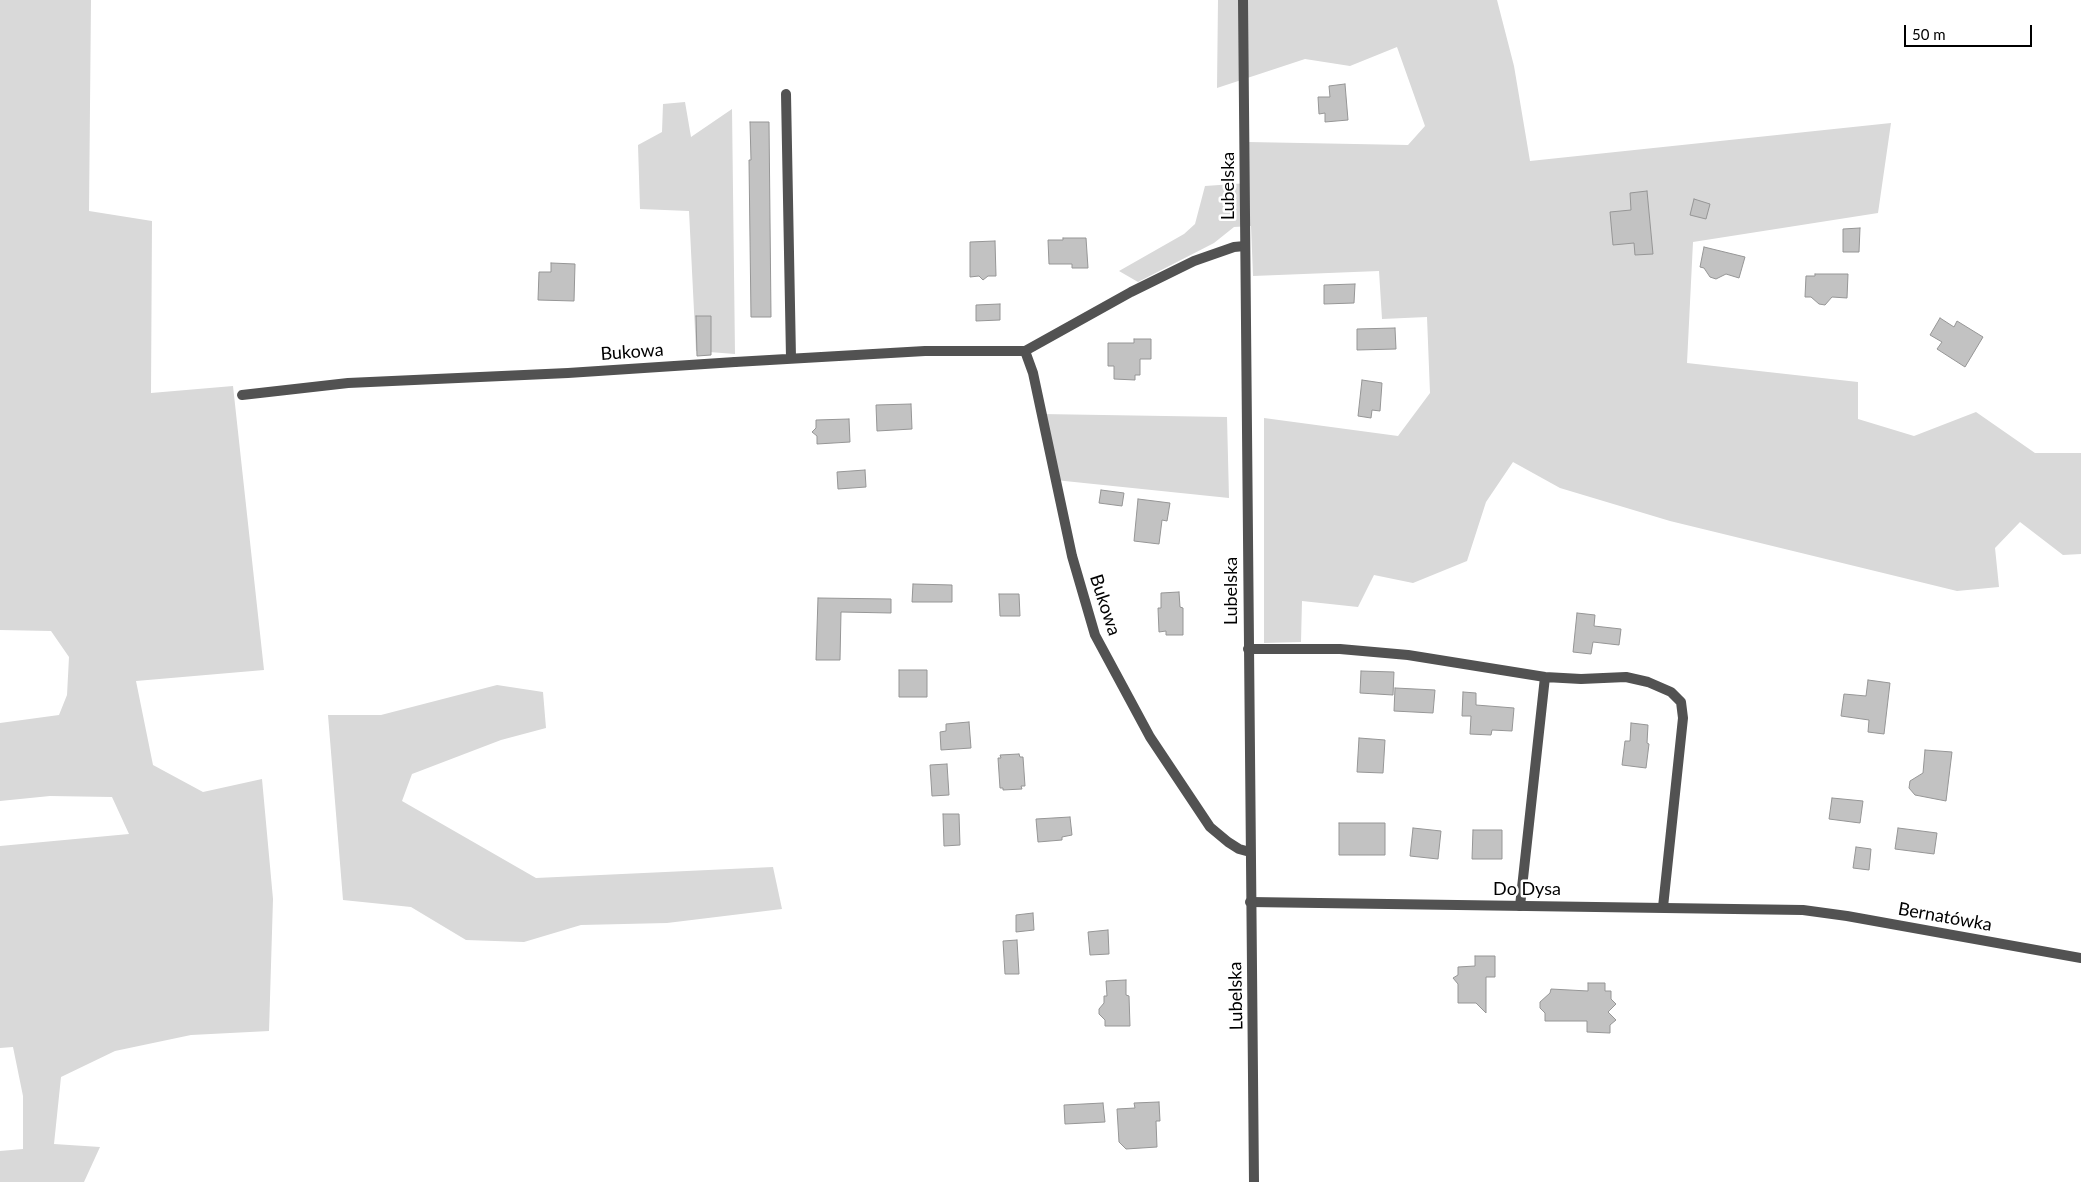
<!DOCTYPE html>
<meta charset="utf-8">
<style>
body{margin:0}
#map{position:relative;width:2081px;height:1182px;overflow:hidden;background:#fff;font-family:Lato,sans-serif}
canvas{display:block}
.scale{position:absolute;left:1904px;top:25px;width:128px;height:22px;box-sizing:border-box;border:2px solid #000;border-top:0;padding-left:6px;font-size:15px;line-height:18px;white-space:nowrap;color:#000;-webkit-text-stroke:4px #fff;paint-order:stroke}
</style>
<div id="map">
<canvas width="2081" height="1182"></canvas>
<div class="scale">50 m</div>
</div>
<script>
const context = document.querySelector('canvas').getContext('2d');
context.lineJoin = 'round';
function paint(path, color) { context.fillStyle = color; context.fill(path, 'evenodd'); }
const toPath = rows => new Path2D(rows.map(r => 'M' + r).join(''));
function stroke(path, color, width, dash) { context.strokeStyle = color; context.lineWidth = width; context.lineCap = dash ? 'butt' : 'round'; context.setLineDash(dash || []); context.stroke(path); }
function write(font, color, halo, rows, align = 'center') {
  context.font = font + ' Lato,sans-serif'; context.lineWidth = 5; context.setLineDash([]); context.textBaseline = 'middle'; context.strokeStyle = halo; context.fillStyle = color; for (const [text, x, y, turn = 0] of rows) {
    context.save(); context.translate(x, y); context.rotate((+turn || 0) * Math.PI / 180); context.textAlign = isNaN(turn) ? turn : align; if (halo) context.strokeText(text, 0, 0); context.fillText(text, 0, 0); context.restore();
  }
}
paint(toPath([
 [0,0,91,0,89,211,152,221,151,393,233,386,264,670,136,681,153,765,203,792,262,779,273,899,269,1031,191,1035,115,1051,61,1077,54,1144,100,1147,84,1182,0,1182,0,1151,23,1149,23,1096,13,1047,0,1048,0,846,129,834,112,797,50,796,0,801,0,723,59,715,67,695,69,657,51,631,0,630],
 [1218,0,1497,0,1514,66,1530,161,1891,123,1878,213,1693,242,1687,363,1858,382,1858,419,1914,436,1976,412,2035,453,2081,453,2081,554,2063,555,2020,522,1995,548,1999,587,1957,591,1670,521,1560,488,1513,462,1486,502,1467,561,1413,583,1374,575,1358,607,1302,601,1301,642,1264,643,1264,418,1398,436,1430,393,1427,317,1382,319,1379,271,1253,276,1251,226,1234,227,1214,243,1138,282,1119,271,1184,234,1195,224,1205,186,1248,183,1248,142,1408,145,1425,126,1397,47,1350,66,1305,59,1217,88],
 [685,102,691,137,732,109,735,354,696,351,689,211,640,209,638,145,662,132,663,104],
 [1041,414,1227,417,1229,498,1055,480],
 [497,685,543,692,546,728,501,740,412,774,402,801,536,878,773,867,782,909,667,923,581,925,524,942,466,940,411,907,343,900,328,715,381,715]
]), '#d9d9d9');
const building = toPath([
 [1345,84,1348,120,1325,122,1325,113,1319,114,1318,97,1330,97,1329,86,1345,84],
 [750,122,769,122,771,317,751,317,749,160,751,160,750,122],
 [1647,191,1653,254,1635,255,1634,243,1613,245,1610,212,1631,210,1630,193,1647,191],
 [1694,199,1710,204,1706,219,1690,215,1694,199],
 [1860,228,1859,252,1843,252,1843,229,1860,228],
 [1063,238,1086,238,1088,268,1072,268,1072,264,1049,264,1048,240,1063,240,1063,238],
 [995,241,996,276,988,276,983,280,979,276,970,277,970,242,995,241],
 [1704,247,1745,257,1739,278,1726,274,1716,279,1710,277,1704,268,1700,267,1704,247],
 [551,263,575,264,574,301,538,300,539,272,551,272,551,263],
 [1815,274,1848,274,1847,298,1832,297,1825,305,1819,304,1811,297,1805,297,1806,276,1815,276,1815,274],
 [1355,284,1354,303,1324,304,1324,285,1355,284],
 [1000,304,1000,320,976,321,976,305,1000,304],
 [696,316,711,316,711,355,697,356,696,316],
 [1940,318,1954,327,1957,321,1983,337,1965,367,1937,349,1942,342,1930,335,1940,318],
 [1395,328,1396,349,1357,350,1357,329,1395,328],
 [1134,339,1151,339,1151,359,1140,359,1140,375,1135,375,1135,380,1114,379,1114,366,1108,366,1108,343,1134,343,1134,339],
 [1362,380,1382,383,1380,411,1372,410,1371,418,1358,416,1362,380],
 [911,404,912,429,877,431,876,405,911,404],
 [849,419,850,442,817,444,817,436,812,432,816,428,816,420,849,419],
 [865,470,866,487,838,489,837,472,865,470],
 [1101,490,1124,493,1122,506,1099,503,1101,490],
 [1138,499,1170,503,1167,521,1162,520,1159,544,1134,541,1138,499],
 [913,584,952,585,952,602,912,602,913,584],
 [1179,592,1180,607,1183,608,1183,635,1166,635,1166,631,1159,632,1158,608,1161,608,1161,593,1179,592],
 [999,594,1019,594,1020,616,1000,616,999,594],
 [818,598,891,599,891,613,841,612,840,660,816,660,818,598],
 [1577,613,1595,615,1594,626,1621,629,1619,645,1593,642,1591,654,1573,652,1577,613],
 [899,670,927,670,927,697,899,697,899,670],
 [1361,671,1394,672,1393,695,1360,693,1361,671],
 [1868,680,1890,683,1884,734,1868,732,1869,720,1841,716,1844,694,1866,696,1868,680],
 [1395,688,1435,690,1433,713,1394,711,1395,688],
 [1463,692,1476,693,1476,705,1514,708,1512,731,1492,730,1491,735,1470,734,1471,716,1462,716,1463,692],
 [969,722,971,748,941,750,940,732,946,731,946,724,969,722],
 [1631,723,1648,725,1647,743,1649,744,1646,768,1622,765,1625,741,1630,741,1631,723],
 [1359,738,1385,740,1383,773,1357,772,1359,738],
 [1925,750,1952,752,1946,801,1915,795,1909,788,1910,781,1923,773,1925,750],
 [1019,754,1020,757,1023,757,1025,786,1021,786,1022,789,1003,790,1003,788,1000,788,998,758,1001,758,1000,755,1019,754],
 [947,764,949,795,932,796,930,765,947,764],
 [1832,798,1863,801,1860,823,1829,819,1832,798],
 [943,814,959,814,960,845,944,846,943,814],
 [1070,817,1072,835,1062,837,1062,840,1038,842,1036,819,1070,817],
 [1339,823,1385,823,1385,855,1339,855,1339,823],
 [1413,828,1441,831,1438,859,1410,856,1413,828],
 [1898,828,1937,833,1934,854,1895,849,1898,828],
 [1473,830,1502,830,1502,859,1472,859,1473,830],
 [1856,847,1871,849,1869,870,1853,868,1856,847],
 [1033,913,1034,930,1016,932,1016,915,1033,913],
 [1108,930,1109,954,1090,955,1088,932,1108,930],
 [1017,940,1019,974,1005,974,1003,941,1017,940],
 [1475,956,1495,956,1495,977,1486,977,1486,1013,1476,1003,1458,1003,1458,984,1453,978,1458,975,1458,967,1475,966,1475,956],
 [1126,980,1126,995,1129,996,1130,1026,1105,1026,1105,1020,1099,1014,1099,1009,1104,1003,1104,996,1107,996,1106,981,1126,980],
 [1588,983,1605,983,1605,991,1611,991,1611,999,1616,1004,1608,1012,1616,1020,1610,1025,1610,1033,1587,1032,1587,1021,1545,1021,1545,1013,1540,1008,1540,1002,1550,993,1551,989,1588,991,1588,983],
 [1159,1102,1160,1121,1156,1121,1157,1147,1126,1149,1119,1142,1117,1109,1135,1108,1134,1103,1159,1102],
 [1103,1103,1105,1122,1065,1124,1064,1105,1103,1103]
]);
paint(building, '#c2c2c2');
stroke(building, '#969696', 1);
stroke(toPath([
 [242,395,348,383,568,373,735,362],
 [1248,649,1340,649,1408,655,1545,677,1581,679,1626,677,1648,682,1671,692,1681,702,1683,718,1663,907],
 [1520,906,1545,677]
]), '#525252', 10);
stroke(toPath([
 [786,94,791,358],
 [1025,351,1033,373,1072,556,1095,635,1150,737,1210,827,1228,842,1239,849,1250,852],
 [735,362,925,351,1025,351,1131,292,1194,261,1234,247,1245,246],
 [1250,902,1803,910,1847,916,2081,958]
]), '#525252', 10);
stroke(toPath([
 [1243,0,1254,1182]
]), '#525252', 10);
write('18px', '#000', '#fff', [
 ["Lubelska",1228,186,-90],
 ["Bukowa",632,352,-4],
 ["Lubelska",1231,591,-90],
 ["Bukowa",1105,605,72],
 ["Do Dysa",1527,889],
 ["Bernatówka",1945,917,10],
 ["Lubelska",1236,996,-91]
]);
</script>
